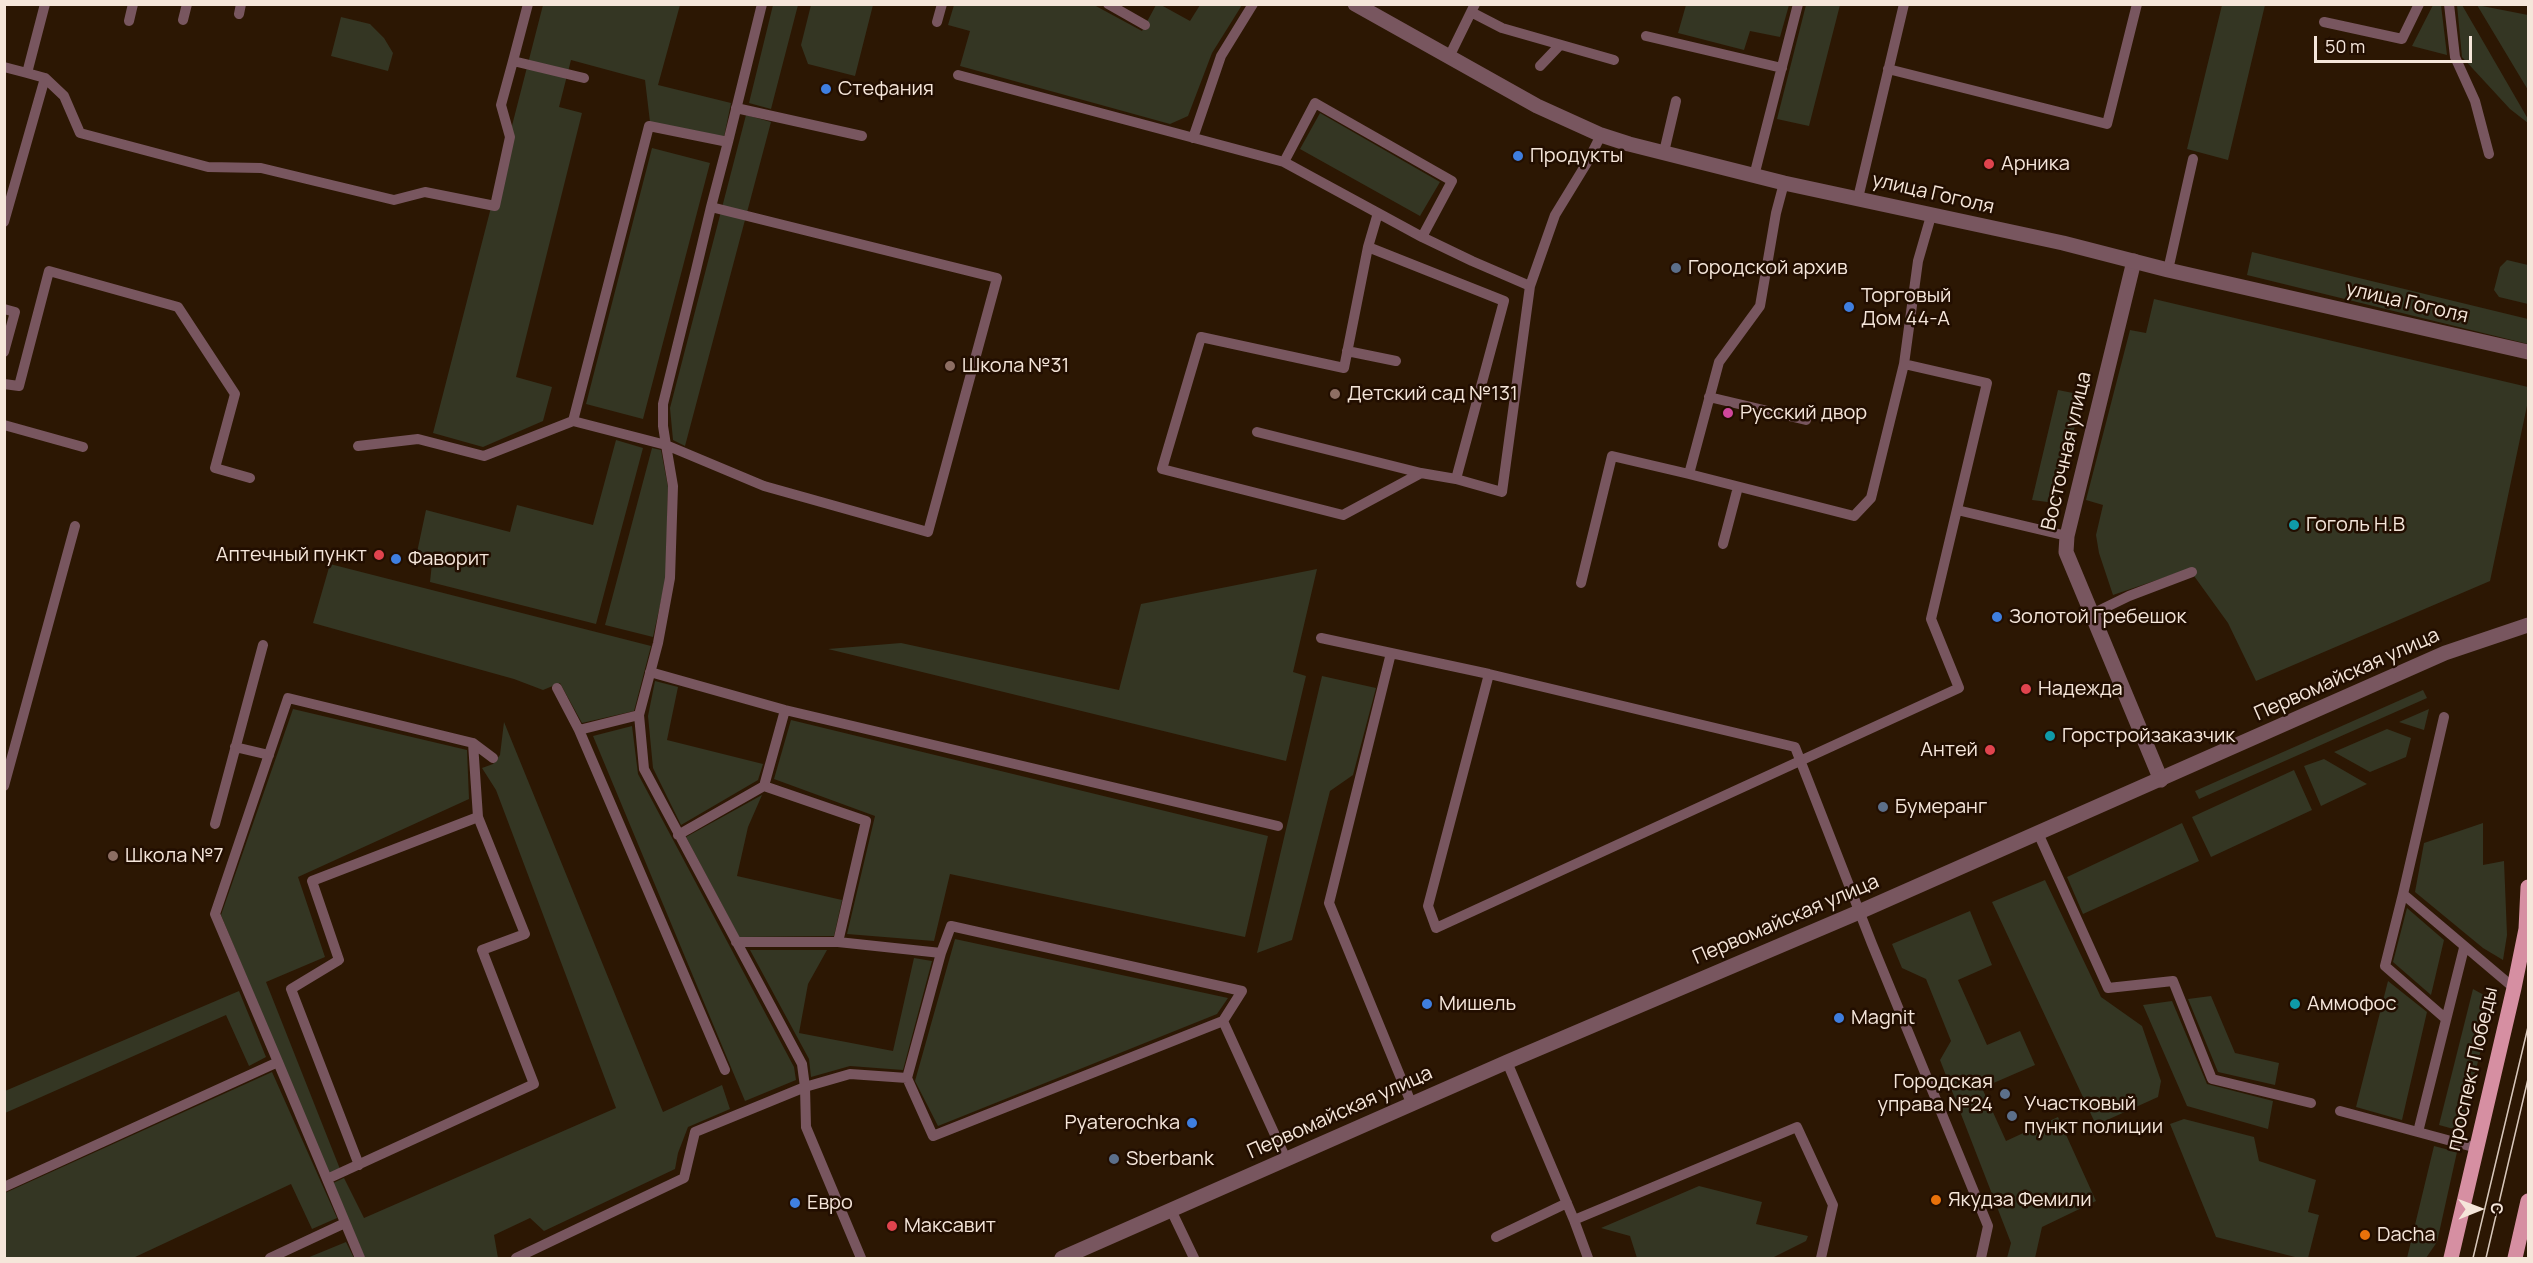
<!DOCTYPE html>
<meta charset="utf-8">
<style>
body{margin:0}
#map{position:relative;width:2533px;height:1263px;overflow:hidden;background:#2c1703;font-family:Manrope,sans-serif}
canvas{display:block}
.frame{position:absolute;inset:0;border:6px solid #f5e6da;pointer-events:none}
.north{position:absolute;left:2449px;top:1179px;width:60px;height:60px;-webkit-text-stroke:4px #220e00;paint-order:stroke;rotate:89deg;font-size:16px;font-weight:700;line-height:24px;text-align:center;color:#f5e6da}
.north::after{content:'';display:block;margin:auto;width:21px;height:27px;background:#f5e6da;clip-path:polygon(50% 0,100% 100%,50% 72%,0 100%)}
.scale{position:absolute;left:2314px;top:36px;width:158px;height:27px;box-sizing:border-box;border:3px solid #f5e6da;border-top:0;padding-left:8px;font-size:18px;line-height:21px;white-space:nowrap;color:#f5e6da;-webkit-text-stroke:4px #220e00;paint-order:stroke}
</style>
<div id="map">
<canvas width="2533" height="1263"></canvas>
<div class="frame"></div>
<div class="north">С</div>
<div class="scale">50 m</div>
</div>
<script>
const context = document.querySelector('canvas').getContext('2d');
context.lineJoin = 'round';
function paint(path, color) { context.fillStyle = color; context.fill(path, 'evenodd'); }
const toPath = rows => new Path2D(rows.map(r => 'M' + r).join(''));
function stroke(path, color, width, dash) { context.strokeStyle = color; context.lineWidth = width; context.lineCap = dash ? 'butt' : 'round'; context.setLineDash(dash || []); context.stroke(path); }
function write(font, color, halo, rows, align = 'center') {
  context.font = font + ' Manrope,sans-serif'; context.lineWidth = 5; context.setLineDash([]); context.textBaseline = 'middle'; context.strokeStyle = halo; context.fillStyle = color; for (const [text, x, y, turn = 0] of rows) {
    context.save(); context.translate(x, y); context.rotate((+turn || 0) * Math.PI / 180); context.textAlign = isNaN(turn) ? turn : align; if (halo) context.strokeText(text, 0, 0); context.fillText(text, 0, 0); context.restore();
  }
}
paint(toPath([
 [543,5,680,5,658,85,731,103,724,137,650,122,645,80,571,60,559,107,582,113,516,377,552,387,543,421,483,447,433,433],
 [773,5,798,5,771,109,749,103],
 [811,5,873,5,855,76,808,64,801,45],
 [954,5,1094,5,1142,31,1156,5,1161,5,1190,21,1200,5,1242,5,1212,53,1188,116,1170,124,960,66,970,31,948,25],
 [1686,5,1686,4,1789,5,1780,37,1750,31,1744,50,1678,33],
 [1806,5,1840,5,1809,126,1777,119],
 [2222,5,2265,5,2228,160,2187,149],
 [2433,5,2441,5,2447,55,2412,46],
 [2457,5,2462,5,2528,119,2528,123,2510,109,2462,57],
 [2477,5,2528,15,2528,90],
 [341,17,370,24,384,38,393,53,388,71,331,56],
 [1320,113,1440,182,1420,216,1300,149],
 [746,115,771,122,685,446,673,440,670,408],
 [652,148,710,163,643,419,586,404],
 [2252,252,2528,319,2528,344,2247,275],
 [2507,260,2528,265,2528,304,2499,297,2494,290,2500,267],
 [2154,299,2528,387,2528,401,2490,581,2256,681,2228,623,2189,569,2113,595,2099,553,2096,535,2103,505,2086,500,2130,330,2146,333],
 [2058,390,2083,395,2055,503,2032,500],
 [616,440,643,448,596,624,430,582,432,563,416,557,426,510,510,532,517,505,593,525],
 [652,448,661,450,668,487,666,578,653,637,605,625],
 [330,564,651,646,634,711,582,723,560,683,543,690,514,679,313,623],
 [1317,569,1293,672,1306,676,1286,761,828,649,901,643,1119,690,1141,604],
 [1322,676,1376,688,1353,775,1330,791,1292,940,1257,953],
 [655,681,678,687,667,740,763,764,758,780,681,825,653,768,648,716],
 [2423,690,2427,698,2199,799,2195,791],
 [293,709,467,750,469,799,298,877,325,957,266,982,340,1169,328,1174,221,915],
 [2429,709,2424,730,2399,722],
 [791,720,1268,836,1245,937,950,874,934,941,847,934,875,816,774,779],
 [504,722,663,1112,722,1085,730,1109,688,1127,678,1153,675,1169,544,1231,530,1218,494,1235,498,1258,365,1258,333,1183,344,1178,364,1218,616,1108,496,790,482,768,493,764,500,755],
 [632,726,638,774,794,1067,796,1080,745,1101,593,736],
 [2387,729,2411,738,2406,757,2370,772,2334,752],
 [2324,759,2367,784,2321,806,2304,766],
 [2294,770,2312,810,2211,857,2192,817],
 [762,795,748,827,737,876,842,900,834,936,739,937,686,837],
 [2182,823,2199,861,2083,914,2067,877],
 [2483,823,2483,865,2504,861,2507,935,2503,960,2483,948,2415,892,2424,843],
 [2045,880,2101,997,2142,1026,2161,1081,2158,1097,2096,1125,1992,902],
 [2407,908,2444,940,2431,995,2393,962],
 [1970,911,1992,965,1958,980,1987,1045,2020,1031,2035,1065,1982,1088,2006,1141,2058,1117,2096,1201,2042,1227,2035,1258,2007,1258,2011,1243,1940,1060,1951,1041,1926,979,1902,968,1892,944],
 [955,939,1228,998,1217,1014,938,1126,915,1081],
 [750,950,827,950,808,984,799,1033,893,1051,914,958,932,961,903,1070,850,1066,811,1077,809,1059],
 [2388,981,2427,1012,2402,1120,2356,1107],
 [2473,989,2493,1000,2461,1131,2439,1125],
 [239,991,266,1057,249,1066,226,1015,5,1113,5,1091],
 [2211,996,2235,1053,2279,1063,2275,1085,2218,1072,2188,999],
 [2172,1001,2207,1084,2273,1101,2268,1129,2187,1106,2143,1005],
 [272,1072,337,1218,312,1229,291,1184,133,1258,5,1258,5,1193],
 [2184,1119,2254,1137,2259,1161,2316,1180,2308,1212,2319,1215,2308,1258,2299,1258,2216,1237,2170,1124],
 [2434,1146,2457,1152,2437,1242,2426,1258,2407,1258],
 [1699,1186,1762,1202,1756,1224,1808,1236,1806,1241,1772,1258,1637,1258,1630,1236,1601,1228],
 [346,1242,354,1258,307,1258]
]), '#343623');
stroke(toPath([
 [528,4,513,61,584,78],
 [1108,4,1145,25],
 [2449,4,2455,57,2475,101,2489,154],
 [1471,12,1502,28,1614,60],
 [239,14,241,4],
 [183,20,187,4],
 [129,21,133,4],
 [937,22,942,4],
 [2324,22,2402,39,2419,4],
 [1646,36,1782,68],
 [1449,57,1475,4],
 [1540,66,1560,45],
 [4,67,27,73,45,4],
 [1888,69,2107,124,2137,4],
 [958,75,1284,162,1315,103,1452,181,1422,237,1472,261,1530,286],
 [45,78,64,96,80,133,208,167,261,168,394,200,425,192,495,206,510,137,501,105,513,61],
 [736,108,862,136],
 [1193,138,1221,56,1253,4],
 [1664,152,1676,101],
 [1284,162,1422,237],
 [1754,176,1798,4],
 [1784,183,1776,213,1760,306,1719,362,1689,474,1854,516,1871,498,1904,364],
 [1858,198,1904,4],
 [711,207,997,278,928,532,764,486,666,445,663,426,663,404,696,270,711,207,728,142,762,4],
 [4,222,45,78,27,73],
 [1368,247,1504,301,1456,479,1502,492,1530,286,1555,215,1588,161,1601,135],
 [2168,270,2193,159],
 [4,309,15,312,4,352],
 [1347,351,1396,361],
 [4,384,19,386,49,271,178,307,235,394,215,468,250,478],
 [1709,397,1806,420],
 [573,421,666,445,673,486,670,578,658,643,639,715,644,769,802,1064,805,1087,806,1127,861,1258],
 [4,425,83,447],
 [1257,432,1421,473,1343,515,1162,469,1201,337,1344,368,1368,247,1378,213],
 [358,446,418,439,484,456,573,421,649,126,728,142],
 [1421,473,1456,479],
 [1957,510,2067,536],
 [1723,544,1738,487],
 [1581,583,1612,456,1689,474],
 [2092,614,2129,596,2192,572],
 [1321,638,1489,674,1795,747,1872,944,1988,1226,1981,1258],
 [1391,653,1329,903,1412,1105],
 [650,672,785,710,1278,826],
 [1489,674,1428,906,1436,928,1959,688,1931,619,1987,383,1904,364,1918,261,1931,216],
 [557,688,579,730],
 [785,710,764,786,866,821,838,942],
 [639,715,579,730,725,1070],
 [2444,717,2403,894,2514,988],
 [235,747,269,755],
 [4,786,75,526],
 [215,824,263,645],
 [2038,833,2108,988,2173,981,2212,1079,2311,1103],
 [678,835,764,786],
 [2403,894,2385,966,2446,1019],
 [736,942,838,942,941,953,951,926,1242,991,1223,1021],
 [941,953,907,1078,933,1136,1223,1021,1286,1159],
 [278,1062,215,914,288,698,473,743,493,758],
 [1507,1062,1574,1220,1797,1127,1833,1205,1821,1258],
 [2340,1111,2477,1148],
 [2418,1132,2464,948],
 [359,1165,291,989,339,960,312,881,478,817],
 [327,1179,534,1084,482,950,525,934,478,817,473,743],
 [4,1187,278,1062,360,1258],
 [1171,1210,1194,1258],
 [1574,1220,1588,1258],
 [1496,1237,1567,1203],
 [270,1258,345,1223],
 [516,1258,684,1178,695,1132,805,1087,850,1074,907,1078]
]), '#78565f', 10);
stroke(toPath([
 [2134,261,2067,536,2066,552,2161,780]
]), '#78565f', 15);
stroke(toPath([
 [1355,4,1537,106,1601,135,1629,144,1784,183,2063,243,2168,270,2528,352],
 [1062,1258,1507,1062,1859,912,2445,653,2528,625]
]), '#78565f', 15);
stroke(toPath([
 [2451,1258,2514,988,2526,929,2528,887],
 [2515,1258,2528,1201]
]), '#d68fa2', 15);
stroke(toPath([
 [2473,1258,2528,1027],
 [2486,1258,2528,1079]
]), '#d8c8bb', 1.5);
for (const [x, y, r, color] of [
 [826,89,6,"#3f7fe0"],
 [1518,156,6,"#3f7fe0"],
 [1989,164,6,"#e0444e"],
 [1676,268,6,"#5c6f8a"],
 [1849,307,6,"#3f7fe0"],
 [950,366,6,"#8d6e63"],
 [1335,394,6,"#8d6e63"],
 [1728,413,6,"#d1479c"],
 [2294,525,6,"#0f9aa8"],
 [379,555,6,"#e0444e"],
 [396,559,6,"#3f7fe0"],
 [1997,617,6,"#3f7fe0"],
 [2026,689,6,"#e0444e"],
 [2050,736,6,"#0f9aa8"],
 [1990,750,6,"#e0444e"],
 [1883,807,6,"#5c6f8a"],
 [113,856,6,"#8d6e63"],
 [1427,1004,6,"#3f7fe0"],
 [2295,1004,6,"#0f9aa8"],
 [1839,1018,6,"#3f7fe0"],
 [2005,1094,6,"#5c6f8a"],
 [2012,1116,6,"#5c6f8a"],
 [1192,1123,6,"#3f7fe0"],
 [1114,1159,6,"#5c6f8a"],
 [1936,1200,6,"#e8710a"],
 [795,1203,6,"#3f7fe0"],
 [892,1226,6,"#e0444e"],
 [2365,1235,6,"#e8710a"]
]) { const dot = new Path2D(); dot.arc(x, y, r, 0, 2 * Math.PI); context.fillStyle = color; context.fill(dot); stroke(dot, '#220e00', 2); }
write('20px', '#f5e6da', '#220e00', [
 ["Стефания",838,89],
 ["Продукты",1530,156],
 ["Арника",2001,164],
 ["Городской архив",1688,268],
 ["Торговый",1861,296],
 ["Дом 44-А",1861,319],
 ["Школа №31",962,366],
 ["Детский сад №131",1347,394],
 ["Русский двор",1740,413],
 ["Гоголь Н.В",2306,525],
 ["Аптечный пункт",367,555,"right"],
 ["Фаворит",408,559],
 ["Золотой Гребешок",2009,617],
 ["Надежда",2038,689],
 ["Горстройзаказчик",2062,736],
 ["Антей",1978,750,"right"],
 ["Бумеранг",1895,807],
 ["Школа №7",125,856],
 ["Мишель",1439,1004],
 ["Аммофос",2307,1004],
 ["Magnit",1851,1018],
 ["Городская",1993,1082,"right"],
 ["управа №24",1993,1105,"right"],
 ["Участковый",2024,1104],
 ["пункт полиции",2024,1127],
 ["Pyaterochka",1180,1123,"right"],
 ["Sberbank",1126,1159],
 ["Якудза Фемили",1948,1200],
 ["Евро",807,1203],
 ["Максавит",904,1226],
 ["Dacha",2377,1235]
], 'left');
write('20px', '#f5e6da', '#220e00', [
 ["улица Гоголя",1933,194,13],
 ["улица Гоголя",2407,303,13],
 ["Восточная улица",2067,451,-77],
 ["Первомайская улица",2347,675,-24],
 ["Первомайская улица",1786,920,-23],
 ["проспект Победы",2473,1069,-77],
 ["Первомайская улица",1340,1113,-24]
]);
</script>
